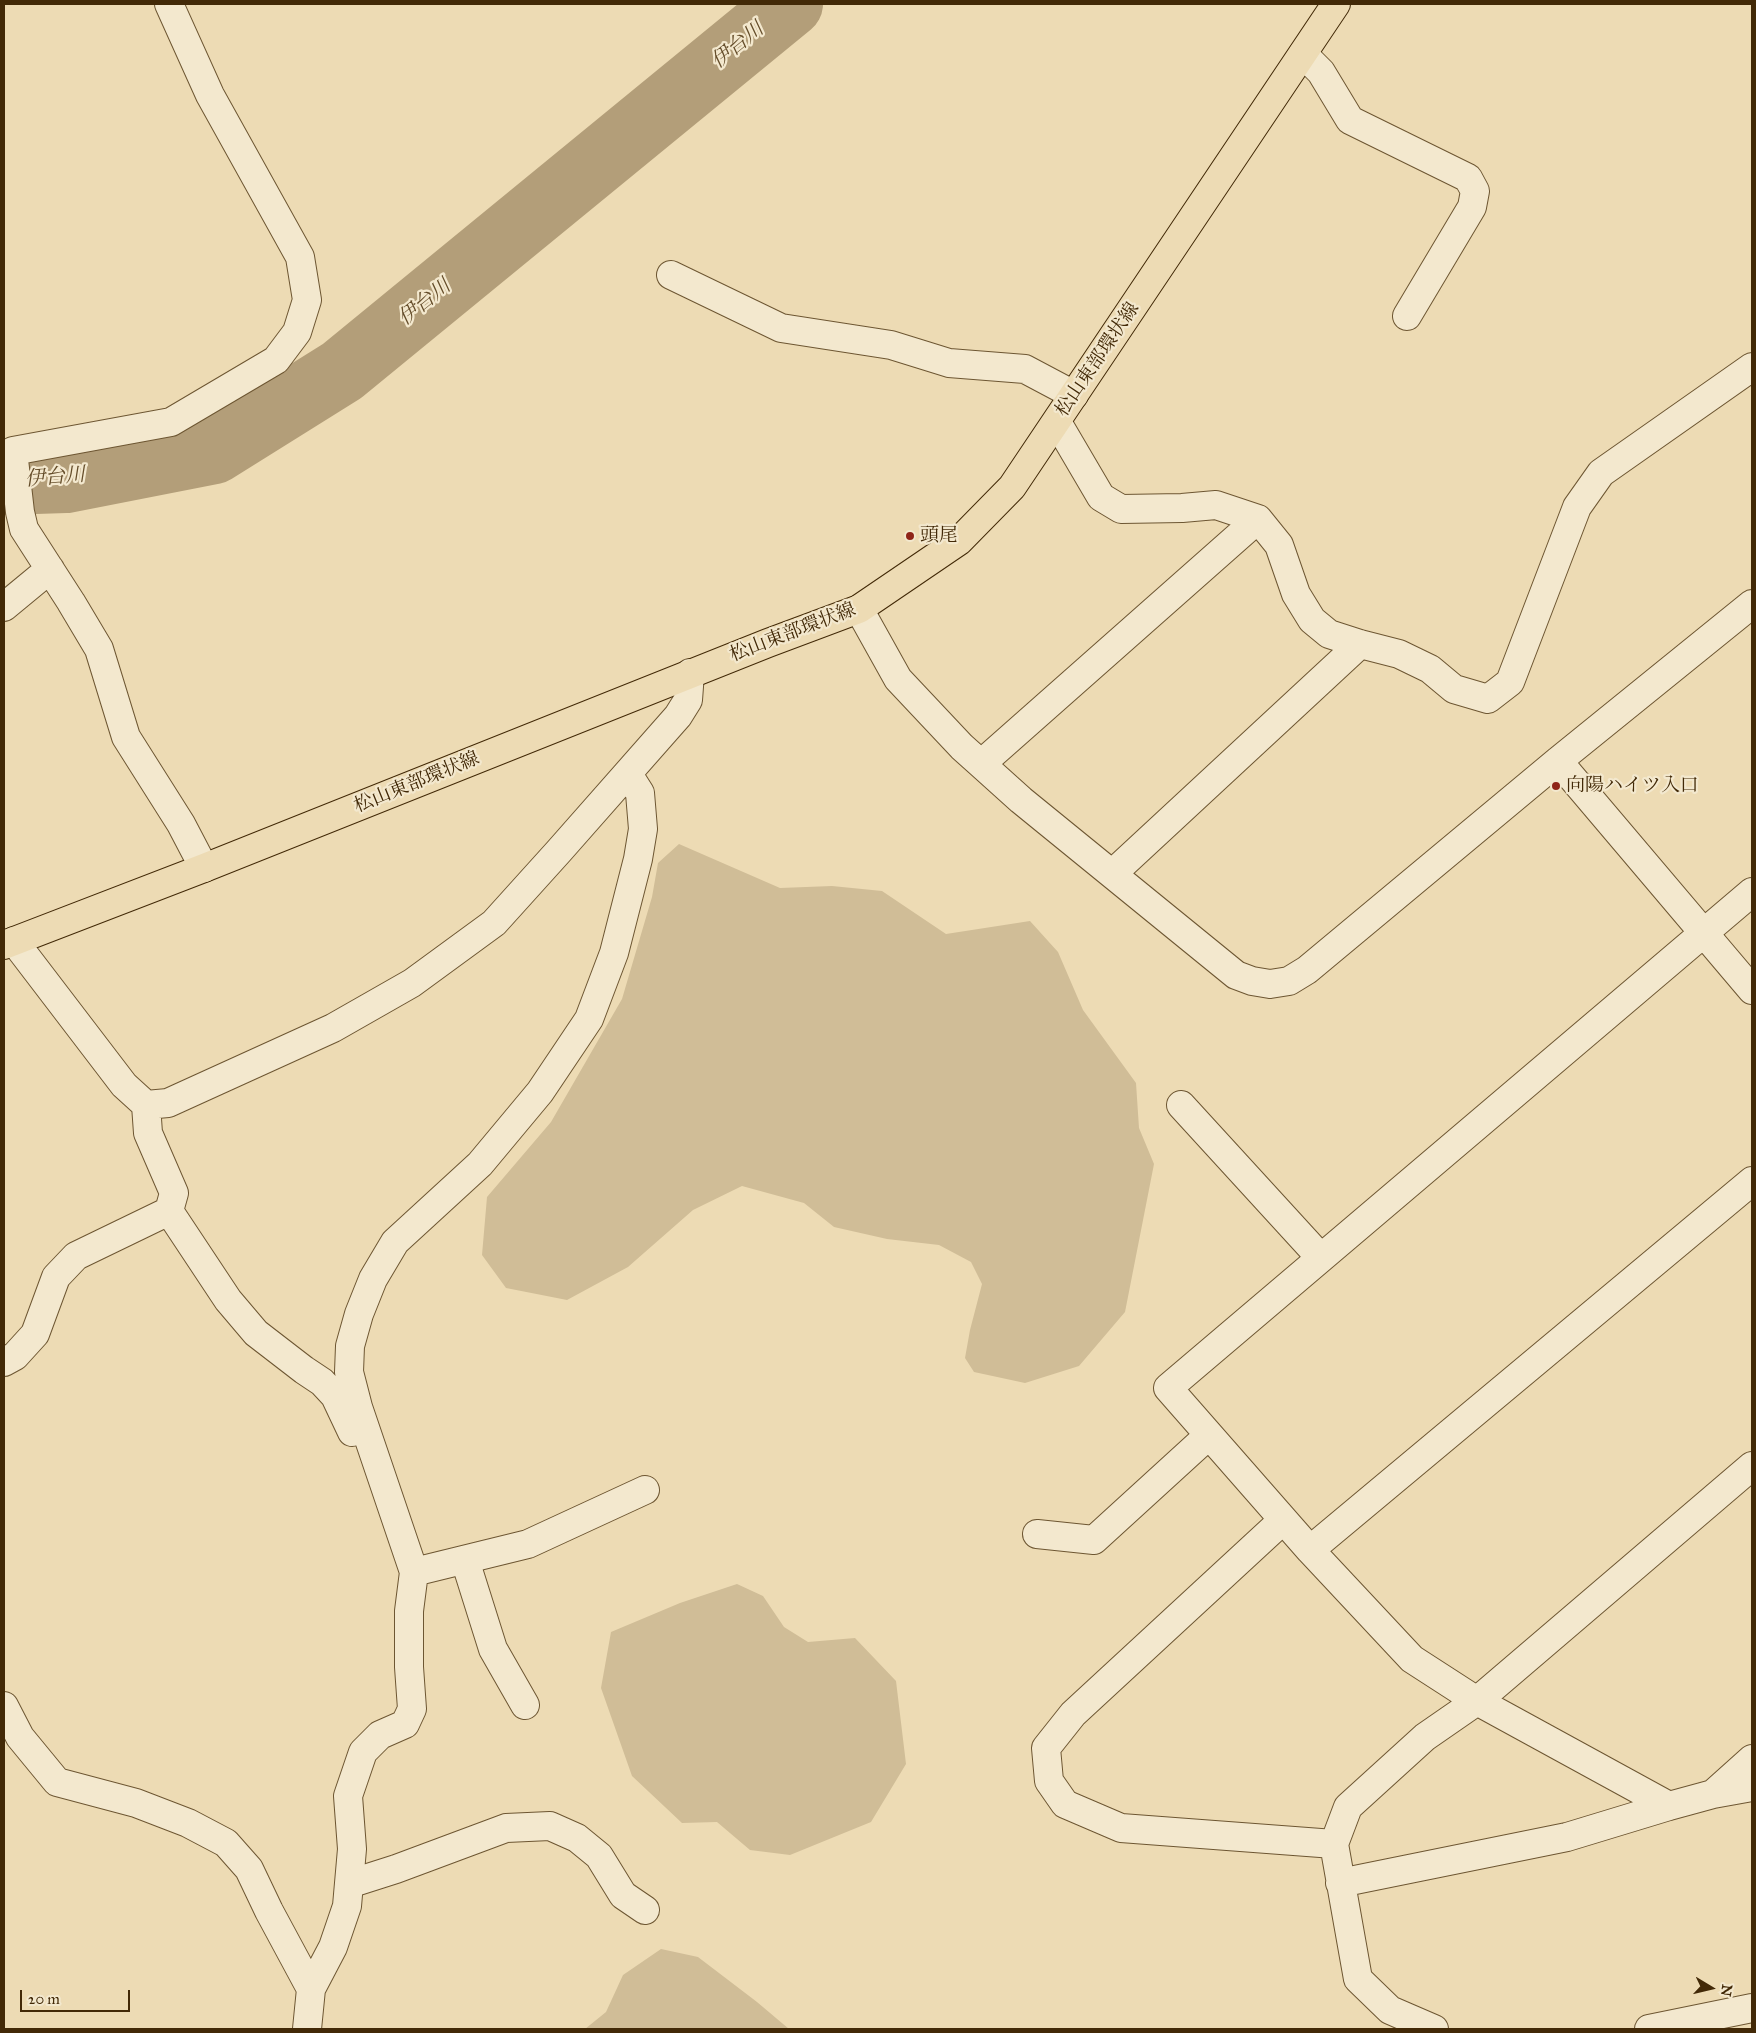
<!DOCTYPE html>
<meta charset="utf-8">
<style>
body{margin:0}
#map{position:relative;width:1756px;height:2033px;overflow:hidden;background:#eddbb4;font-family:"IM FELL Great Primer",serif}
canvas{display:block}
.frame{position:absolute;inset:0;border:5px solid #422907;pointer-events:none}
.north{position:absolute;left:1686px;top:1963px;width:50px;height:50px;-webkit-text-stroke:4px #f3e8ce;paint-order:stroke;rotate:99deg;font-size:14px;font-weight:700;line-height:20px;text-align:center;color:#422907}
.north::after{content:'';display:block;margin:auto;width:18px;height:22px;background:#422907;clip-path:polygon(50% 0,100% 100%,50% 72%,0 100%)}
.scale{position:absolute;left:20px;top:1990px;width:110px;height:22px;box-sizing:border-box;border:2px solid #422907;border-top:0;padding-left:6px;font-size:15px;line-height:18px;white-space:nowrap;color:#422907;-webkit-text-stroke:4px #f3e8ce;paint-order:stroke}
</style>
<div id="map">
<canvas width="1756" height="2033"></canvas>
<div class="frame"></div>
<div class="north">N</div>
<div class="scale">20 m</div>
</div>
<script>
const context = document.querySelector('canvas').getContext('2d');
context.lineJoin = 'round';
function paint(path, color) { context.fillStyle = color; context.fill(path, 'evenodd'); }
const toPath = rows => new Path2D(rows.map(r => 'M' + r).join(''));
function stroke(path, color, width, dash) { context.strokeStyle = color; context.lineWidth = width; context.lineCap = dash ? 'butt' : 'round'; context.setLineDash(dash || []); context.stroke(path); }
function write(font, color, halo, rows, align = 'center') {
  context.font = font + ' "IM FELL Great Primer","Noto Serif JP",serif'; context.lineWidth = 4.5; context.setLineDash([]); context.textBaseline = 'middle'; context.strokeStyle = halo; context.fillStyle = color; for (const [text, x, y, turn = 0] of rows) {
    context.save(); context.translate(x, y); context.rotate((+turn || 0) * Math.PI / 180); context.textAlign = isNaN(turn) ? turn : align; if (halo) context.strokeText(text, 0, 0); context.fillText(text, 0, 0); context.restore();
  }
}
paint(toPath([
 [679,844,780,888,832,886,882,891,946,934,1030,921,1058,952,1083,1010,1136,1083,1139,1128,1154,1164,1125,1312,1079,1366,1025,1383,974,1372,965,1358,970,1330,982,1284,971,1262,939,1245,887,1239,834,1227,804,1203,742,1186,693,1210,628,1267,567,1300,506,1288,482,1255,487,1197,551,1122,622,999,652,897,658,863],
 [737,1584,763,1596,784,1627,808,1642,855,1638,896,1681,906,1764,871,1822,790,1855,750,1850,717,1822,682,1823,632,1776,601,1688,611,1632,680,1603],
 [661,1949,698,1957,757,2002,789,2029,585,2029,606,2012,623,1975]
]), '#d0bd97');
stroke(toPath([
 [4,482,66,480,214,451,342,371,790,4]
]), '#b39e79', 66);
const minor = toPath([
 [169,4,210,95,300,257,307,300,297,332,276,360,171,422,13,451,20,512,24,529,71,602,99,649,126,737,181,824,204,868],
 [1303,54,1321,72,1350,120,1468,178,1475,191,1472,207,1407,316],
 [671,275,781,328,891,345,949,363,1025,369,1074,395],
 [1057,422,1101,497,1121,509,1182,508,1216,505,1258,519,1279,545,1296,594,1312,620,1329,634,1360,644,1399,654,1430,669,1454,689,1488,699,1510,682,1577,507,1601,473,1752,367],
 [4,607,50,569],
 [859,609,898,679,962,747,981,764,1021,800,1236,975,1252,981,1270,984,1289,981,1307,970,1558,761,1752,604],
 [1558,761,1752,990],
 [981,764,1258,519],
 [1112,874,1360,644],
 [14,941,124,1085,146,1105,168,1103,333,1028,412,983,494,923,559,851,678,716,688,700,690,673],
 [146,1105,148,1133,174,1193,169,1211],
 [1181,1105,1321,1258],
 [4,1362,15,1356,35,1334,56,1277,76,1256,169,1211,228,1300,256,1333,304,1370,322,1382,335,1396,352,1432],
 [1283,1520,1073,1714,1046,1748,1049,1781,1065,1804,1121,1828,1334,1844],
 [1037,1534,1094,1540,1209,1435],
 [1310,1550,1752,1181],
 [465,1560,493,1649,525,1705],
 [414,1572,528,1544,645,1490],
 [4,1706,20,1737,57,1782,136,1803,188,1823,226,1843,249,1869,269,1911,311,1989,307,2029],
 [1713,1794,1752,1759],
 [1669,1806,1477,1701,1412,1659,1310,1550,1168,1388,1752,892],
 [1340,1883,1567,1837,1669,1806,1713,1794,1752,1787],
 [349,1884,396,1869,506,1828,550,1826,577,1838,599,1856,623,1895,645,1910],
 [311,1989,333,1947,347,1906,352,1849,348,1796,363,1752,380,1735,405,1724,412,1709,409,1667,409,1611,414,1572,358,1407,349,1372,350,1346,359,1314,373,1279,395,1242,480,1164,540,1092,589,1019,614,953,638,859,643,829,640,793,628,774],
 [1434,2029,1390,2010,1358,1979,1334,1844,1348,1807,1425,1737,1477,1701,1752,1466],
 [1649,2029,1752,2008]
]);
const primary = toPath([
 [4,945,204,868,768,643,859,609,959,541,1012,487,1336,4]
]);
stroke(minor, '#6d5632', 30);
stroke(primary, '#422907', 30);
stroke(minor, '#f3e8ce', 28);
stroke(primary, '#eddbb4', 28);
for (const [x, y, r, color] of [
 [910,536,5,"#8f2418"],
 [1556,786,5,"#8f2418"]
]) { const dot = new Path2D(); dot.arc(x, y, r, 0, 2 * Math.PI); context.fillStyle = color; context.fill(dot); stroke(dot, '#f3e8ce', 2); }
write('19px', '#422907', '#f3e8ce', [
 ["松山東部環状線",1098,360,-56],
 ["松山東部環状線",793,633,-21],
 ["松山東部環状線",417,783,-22]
]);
write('19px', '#422907', '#f3e8ce', [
 ["頭尾",920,536],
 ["向陽ハイツ入口",1566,786]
], 'left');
write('italic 20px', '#644c29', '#f3e8ce', [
 ["伊台川",738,46,-39],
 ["伊台川",425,303,-39],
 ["伊台川",55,478,-5]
]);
</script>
